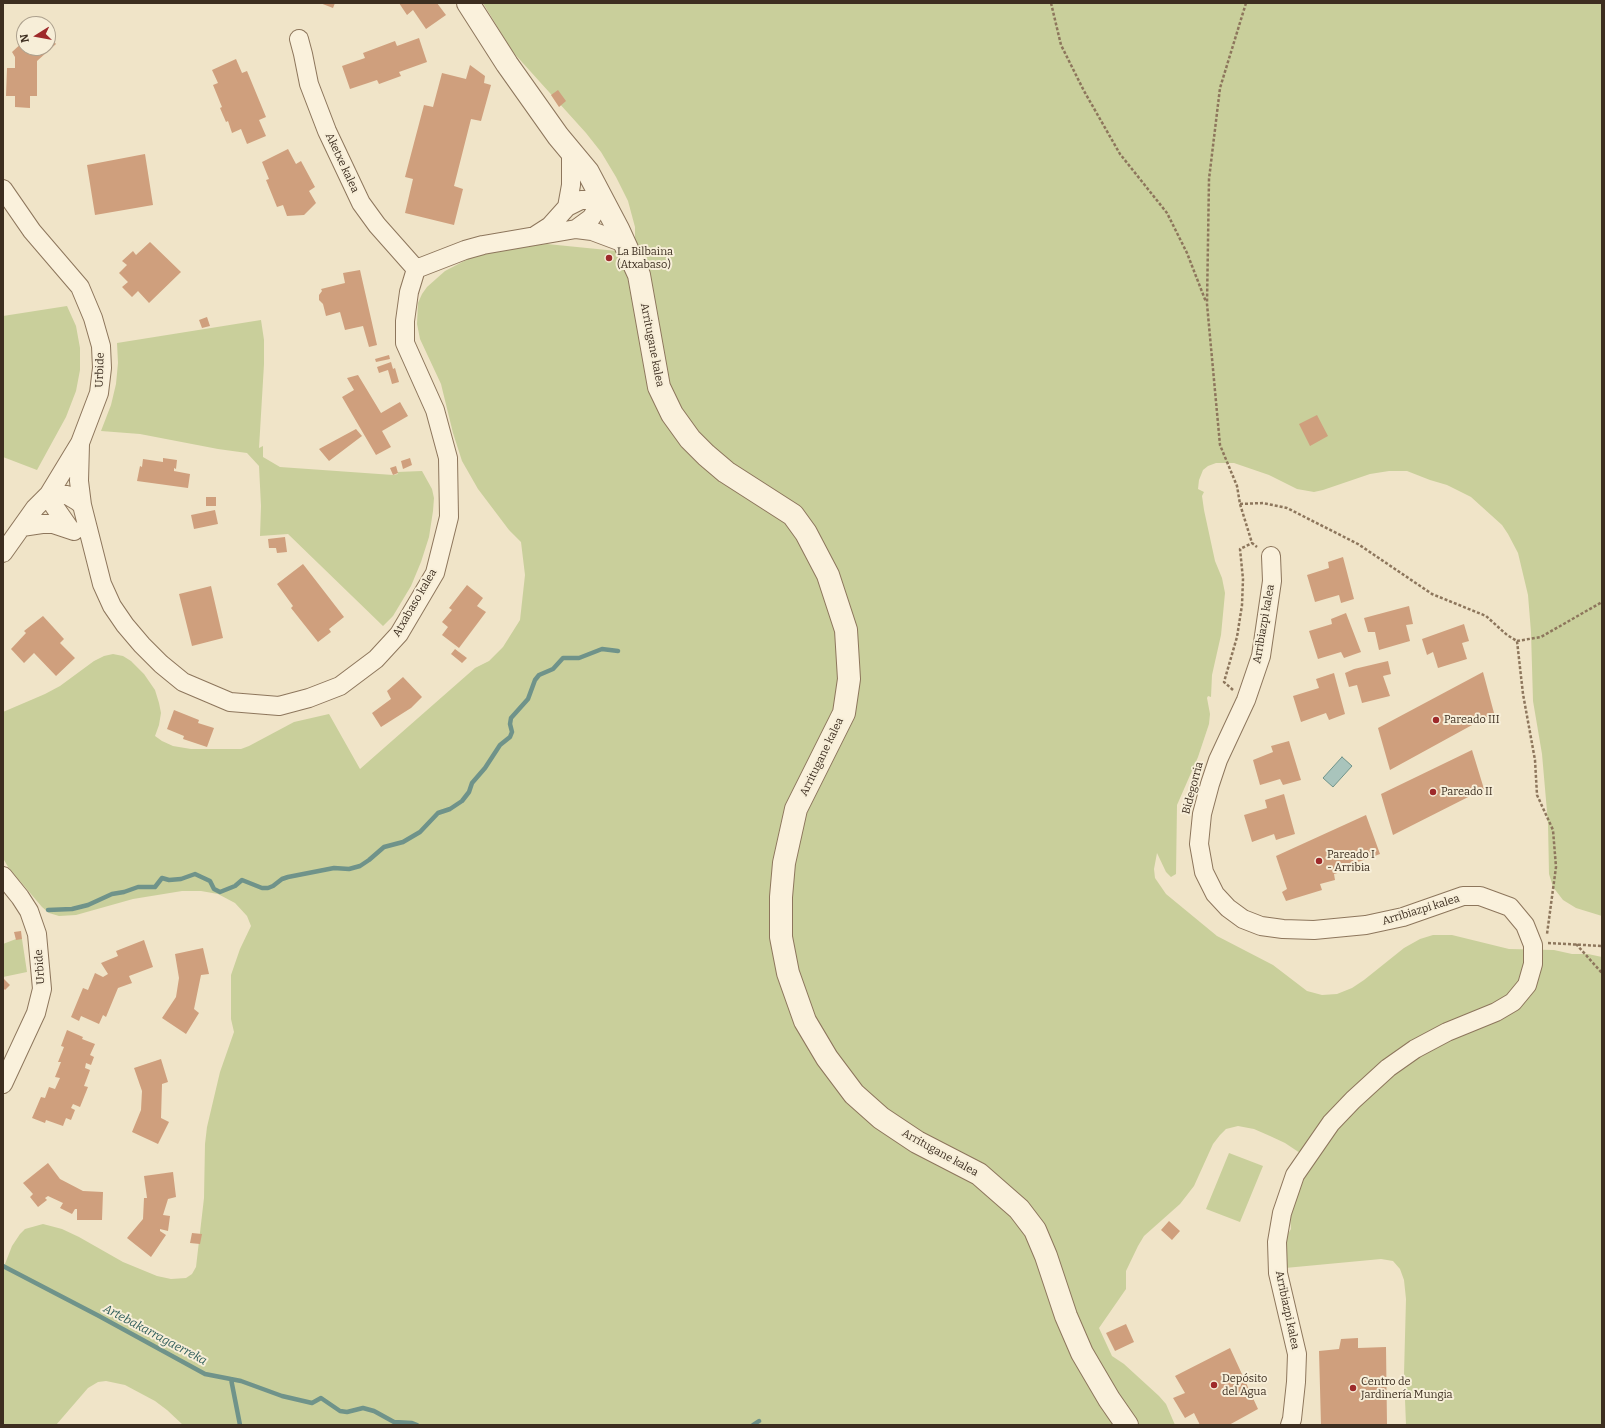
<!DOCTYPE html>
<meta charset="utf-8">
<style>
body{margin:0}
#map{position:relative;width:1605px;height:1428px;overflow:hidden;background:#f0e4c8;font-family:Bitter,serif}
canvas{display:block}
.frame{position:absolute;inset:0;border:4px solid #3d2e20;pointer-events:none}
.north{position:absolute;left:16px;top:16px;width:40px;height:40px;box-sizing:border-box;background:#f7eed8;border:1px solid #ada18e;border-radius:50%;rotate:259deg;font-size:11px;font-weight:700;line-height:16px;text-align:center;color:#3d2e20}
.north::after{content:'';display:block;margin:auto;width:14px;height:18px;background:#9e2a2b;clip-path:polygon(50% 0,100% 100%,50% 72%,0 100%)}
</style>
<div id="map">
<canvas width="1605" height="1428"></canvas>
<div class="frame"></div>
<div class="north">N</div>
</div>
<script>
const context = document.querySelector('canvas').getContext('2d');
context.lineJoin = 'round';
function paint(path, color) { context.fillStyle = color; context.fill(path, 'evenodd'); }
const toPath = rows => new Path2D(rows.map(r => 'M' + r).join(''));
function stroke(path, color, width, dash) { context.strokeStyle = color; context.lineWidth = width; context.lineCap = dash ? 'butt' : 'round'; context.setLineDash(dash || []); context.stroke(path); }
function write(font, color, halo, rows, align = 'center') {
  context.font = font + ' Bitter,serif'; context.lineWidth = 4; context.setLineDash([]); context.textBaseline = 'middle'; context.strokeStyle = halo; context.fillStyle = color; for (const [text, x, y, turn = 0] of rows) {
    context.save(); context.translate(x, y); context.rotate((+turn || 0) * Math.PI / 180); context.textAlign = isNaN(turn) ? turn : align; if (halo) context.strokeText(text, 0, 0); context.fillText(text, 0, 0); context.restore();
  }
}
paint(toPath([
 [483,3,1602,3,1602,916,1576,908,1563,900,1553,887,1549,874,1548,823,1542,754,1533,701,1531,632,1528,595,1518,553,1508,534,1502,525,1471,497,1447,485,1430,480,1407,471,1389,471,1370,474,1323,490,1314,492,1297,489,1269,475,1234,463,1216,463,1208,466,1203,470,1199,480,1198,489,1204,492,1202,496,1204,510,1215,561,1222,578,1225,593,1221,635,1212,675,1211,697,1208,696,1207,698,1210,714,1209,724,1198,757,1177,805,1176,874,1171,877,1166,872,1157,853,1154,869,1155,878,1166,894,1217,936,1273,965,1307,991,1322,995,1337,994,1352,988,1364,980,1404,948,1420,939,1433,935,1452,935,1509,949,1554,950,1572,954,1588,954,1602,957,1602,1425,1406,1425,1404,1374,1406,1299,1404,1280,1400,1269,1393,1261,1381,1259,1285,1268,1282,1243,1291,1229,1290,1216,1299,1185,1312,1161,1285,1143,1270,1136,1254,1129,1238,1126,1226,1129,1220,1135,1213,1144,1194,1186,1180,1204,1144,1236,1138,1246,1126,1271,1126,1289,1099,1328,1112,1356,1124,1364,1159,1396,1166,1404,1175,1425,183,1425,167,1410,155,1401,125,1385,106,1381,98,1382,88,1388,56,1425,3,1425,3,1269,12,1246,20,1234,25,1229,43,1224,62,1229,79,1237,123,1262,157,1276,171,1279,186,1278,192,1274,196,1267,204,1198,205,1144,207,1127,220,1072,234,1032,231,1019,231,975,240,949,251,926,247,916,235,903,218,894,201,891,182,891,133,899,76,915,59,916,49,913,42,907,8,867,3,858,3,712,45,694,60,686,94,661,104,656,113,654,123,656,131,661,144,674,155,690,159,703,161,713,159,725,155,736,162,741,173,746,191,749,241,749,249,746,294,722,329,714,360,769,475,668,489,661,503,647,520,620,525,575,521,542,509,530,478,489,462,461,453,433,441,384,420,339,417,324,418,303,422,294,427,287,445,271,468,259,484,253,516,246,547,244,617,251,635,242,635,227,628,201,616,177,601,152,586,133,512,51],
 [67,306,76,326,80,348,80,370,76,391,66,417,37,470,3,457,3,316],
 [261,320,264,340,264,364,259,448,263,446,263,457,280,467,393,475,398,474,397,472,422,471,432,489,434,498,433,511,429,537,421,562,411,586,393,616,383,626,288,534,260,536,261,506,259,466,247,453,218,449,140,434,101,431,111,405,116,384,118,363,117,343],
 [16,939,22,939,27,972,3,977,3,944],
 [1229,1153,1263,1166,1240,1222,1206,1209]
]), '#c9cf9b');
const water = toPath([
 [1342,757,1352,766,1333,787,1323,778,1342,757]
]);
paint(water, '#a9c4bc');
stroke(water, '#6f938a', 1);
stroke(toPath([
 [48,910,72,909,88,905,112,894,124,892,138,887,155,887,162,878,169,880,181,879,195,874,210,881,214,889,220,892,235,886,242,880,262,888,268,888,273,886,282,879,288,877,334,868,349,869,360,866,369,860,384,847,403,842,420,832,438,813,450,809,462,801,469,792,472,783,485,768,500,745,510,737,512,732,510,724,511,718,528,699,535,680,539,675,553,669,563,658,579,658,602,649,618,651],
 [3,1266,99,1316,205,1374,241,1381,282,1396,312,1403,321,1398,340,1411,347,1412,363,1408,374,1411,394,1422,412,1423,417,1425],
 [231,1379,240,1425],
 [753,1425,759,1421]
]), '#6f938a', 4.5);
paint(toPath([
 [320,3,335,3,333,8],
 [399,3,437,3,446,15,426,29,413,10,407,15],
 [48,35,56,44,37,61,37,96,30,96,30,108,15,107,15,96,6,96,7,68,15,68,15,57,12,52,24,41,24,48,48,48],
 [419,38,427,62,399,72,401,76,379,84,377,80,350,89,342,66,365,58,363,53,395,41,397,46],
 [236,59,242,73,247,71,266,117,259,120,266,136,247,144,241,129,232,133,228,121,226,122,220,108,222,107,213,85,218,83,212,70],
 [470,65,485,76,484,83,491,85,481,121,471,119,454,186,463,189,454,225,405,213,413,179,405,177,424,105,433,107,442,73,466,79],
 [558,90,566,101,559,107,551,95],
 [288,149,296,164,301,161,315,187,309,191,316,203,304,215,287,216,283,205,277,207,266,180,269,179,262,162],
 [145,154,153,205,95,215,87,165],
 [150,242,181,272,149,303,138,291,132,297,122,287,128,282,119,273,127,265,122,261,133,251,136,255],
 [360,270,377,345,369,347,363,326,345,330,340,312,326,316,323,304,319,300,319,295,322,291,321,289,345,283,343,273],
 [207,317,210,326,202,328,199,320],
 [389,355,390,359,376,362,375,359],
 [391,362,393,369,395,368,399,382,392,384,388,370,379,373,377,367],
 [358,375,381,413,400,402,408,416,382,431,391,447,376,455,342,397,354,390,347,378],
 [1317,415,1328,436,1310,446,1299,424],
 [356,429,362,436,329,461,319,449],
 [163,458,177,460,176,469,174,468,174,471,190,474,188,488,137,481,140,466,142,467,143,459,163,462],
 [410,458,412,465,403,469,401,461],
 [396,466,398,473,393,475,390,468],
 [206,497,216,497,216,506,206,506],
 [215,510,218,524,194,529,191,515],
 [285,537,287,552,277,553,276,548,269,548,268,539],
 [1343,557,1354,599,1341,603,1339,595,1315,602,1307,575,1329,568,1328,562],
 [303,564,344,617,329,629,331,632,318,642,291,608,293,606,277,584],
 [467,585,483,598,477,606,486,612,459,648,442,635,448,627,442,622,452,610,449,608],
 [211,586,223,638,192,646,179,594],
 [1409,606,1413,624,1406,625,1410,641,1379,650,1375,632,1368,632,1364,618],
 [1346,613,1361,652,1344,658,1341,652,1318,659,1309,631,1332,624,1331,619],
 [43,616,64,639,60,643,75,658,56,676,34,653,24,663,11,649,26,633,24,631],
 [1464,624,1469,641,1462,643,1467,659,1438,668,1433,652,1427,655,1422,639],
 [455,649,467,658,462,663,451,654],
 [1388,661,1391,674,1383,676,1390,696,1362,703,1357,685,1349,687,1345,673,1354,669],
 [1483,672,1494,713,1390,770,1378,728],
 [1334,673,1345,714,1329,720,1326,713,1301,722,1293,696,1319,688,1316,679],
 [403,677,422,697,411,708,381,727,372,713,391,699,387,691],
 [174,710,199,720,198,723,214,728,207,747,183,739,184,736,167,729],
 [1289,741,1301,780,1283,785,1280,779,1260,785,1253,760,1273,752,1271,746],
 [1472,750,1484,789,1393,835,1381,794],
 [1284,794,1295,834,1276,840,1274,834,1252,842,1244,815,1267,808,1265,800],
 [1366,815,1380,854,1347,866,1348,870,1334,874,1335,880,1320,884,1322,890,1286,901,1282,892,1287,889,1276,856],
 [21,931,22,939,16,940,14,932],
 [144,940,153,967,129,976,132,983,118,988,106,1017,103,1015,99,1024,81,1016,79,1021,71,1017,83,988,88,990,95,973,103,977,108,974,101,963,118,956,116,951],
 [203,948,209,974,201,975,194,1009,199,1013,186,1034,162,1018,176,997,179,978,175,954],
 [3,978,10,985,5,990,3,988],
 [67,1030,83,1037,82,1039,95,1044,90,1055,94,1057,91,1065,86,1063,85,1068,90,1070,84,1086,88,1087,80,1107,73,1104,71,1108,75,1110,71,1120,66,1118,63,1126,46,1120,45,1123,32,1118,41,1097,45,1098,49,1087,55,1089,60,1078,55,1077,61,1062,58,1062,64,1047,61,1046],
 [161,1059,168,1082,162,1084,161,1118,169,1122,158,1144,132,1132,141,1110,142,1091,134,1068],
 [48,1163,60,1179,83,1191,103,1192,102,1220,77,1220,77,1209,75,1209,72,1214,60,1208,63,1203,48,1196,45,1198,47,1200,38,1207,30,1197,33,1194,23,1183],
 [173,1172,176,1197,168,1199,163,1215,170,1216,168,1231,160,1229,160,1231,166,1235,151,1257,127,1238,143,1219,144,1198,147,1198,144,1176],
 [1169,1221,1180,1231,1172,1240,1161,1230],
 [192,1233,202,1234,200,1244,190,1243],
 [1126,1324,1134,1342,1115,1351,1106,1333],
 [1358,1338,1358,1348,1386,1347,1387,1425,1321,1425,1319,1351,1339,1349,1341,1339],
 [1230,1348,1258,1409,1229,1425,1200,1425,1194,1413,1185,1418,1173,1398,1185,1393,1175,1376]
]), '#cf9f7d');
const minor = toPath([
 [299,39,303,54,309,84,327,131,361,203,377,225,416,269],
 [3,189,32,231,80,287,93,318,101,346,102,368,99,393,80,443,49,494,35,508,3,553],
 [567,207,571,185,571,151],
 [576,229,592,231,624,243],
 [536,235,550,226,567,207,581,200,603,200],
 [80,444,79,481,82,505],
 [22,527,42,524,53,524,74,531],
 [70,529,54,506,49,494,67,495,77,501,82,505,102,584,112,606,125,625,142,645,161,664,183,682,230,702,279,706,309,698,340,686,376,659,399,634,435,573,449,517,448,458,435,410,405,343,405,321,409,292,416,269,465,250,483,245,576,229,591,218,603,200],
 [1271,556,1272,581,1261,656,1246,700,1218,760,1210,784,1202,814,1199,844,1204,872,1215,894,1228,908,1243,919,1261,926,1283,929,1314,930,1366,925,1403,917,1463,896,1480,896,1510,907,1525,925,1533,945,1533,964,1527,985,1513,1002,1496,1012,1447,1032,1415,1049,1388,1068,1353,1100,1331,1123,1295,1175,1282,1213,1277,1242,1278,1273,1297,1354,1296,1382,1292,1419,1290,1425],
 [3,876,20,897,29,911,37,934,42,989,36,1013,3,1084]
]);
const tertiary = toPath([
 [468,3,507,64,558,136,588,172,618,229,639,275,659,387,672,414,690,439,706,455,726,472,793,515,806,533,828,575,846,630,849,679,844,713,796,809,784,863,781,897,781,937,788,973,805,1021,827,1058,854,1094,881,1118,917,1142,979,1174,1019,1209,1035,1230,1046,1256,1066,1316,1082,1353,1109,1399,1127,1425]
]);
stroke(minor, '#8d765c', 20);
stroke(tertiary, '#8d765c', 24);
stroke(toPath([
 [1051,3,1061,45,1084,91,1120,154,1167,213,1187,253,1206,302],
 [1246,3,1220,88,1209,179,1207,304,1220,445,1237,486,1240,504,1252,543,1257,547],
 [1240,504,1263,503,1287,508,1358,544,1432,594,1486,616,1507,635,1517,641,1523,694,1535,760,1537,795,1553,830,1556,867,1547,934],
 [1517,641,1541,637,1602,602],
 [1233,690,1224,682,1237,637,1242,605,1243,579,1240,549,1252,543],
 [1548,943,1602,946],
 [1576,944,1602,973]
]), '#8d765c', 2.5, [3, 2]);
stroke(minor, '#faf1dc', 18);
stroke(tertiary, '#faf1dc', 22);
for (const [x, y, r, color] of [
 [609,258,4,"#9e2a2b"],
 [1436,720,4,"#9e2a2b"],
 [1433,792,4,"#9e2a2b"],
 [1319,861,4,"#9e2a2b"],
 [1214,1385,4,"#9e2a2b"],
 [1353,1388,4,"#9e2a2b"]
]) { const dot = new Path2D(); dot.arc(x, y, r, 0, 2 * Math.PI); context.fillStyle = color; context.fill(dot); stroke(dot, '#f7eed8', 1.5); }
write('11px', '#3d2e20', '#f7eed8', [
 ["Aketxe kalea",342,163,65],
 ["Arritugane kalea",652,345,79],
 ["Urbide",100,370,-88],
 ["Atxabaso kalea",415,603,-60],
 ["Arribiazpi kalea",1264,624,-80],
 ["Arritugane kalea",822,757,-64],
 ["Bidegorria",1193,788,-75],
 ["Arribiazpi kalea",1421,910,-17],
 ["Urbide",40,967,-94],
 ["Arritugane kalea",940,1153,29],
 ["Arribiazpi kalea",1287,1310,78]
]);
write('11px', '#3d2e20', '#f7eed8', [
 ["La Bilbaina",617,252],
 ["(Atxabaso)",617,265],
 ["Pareado III",1444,720],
 ["Pareado II",1441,792],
 ["Pareado I",1327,855],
 ["- Arribia",1327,868],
 ["Depósito",1222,1379],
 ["del Agua",1222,1392],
 ["Centro de",1361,1382],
 ["Jardinería Mungia",1361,1395]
], 'left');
write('italic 12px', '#2f5d5a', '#f7eed8', [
 ["Artebakarragaerreka",155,1335,28]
]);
</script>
